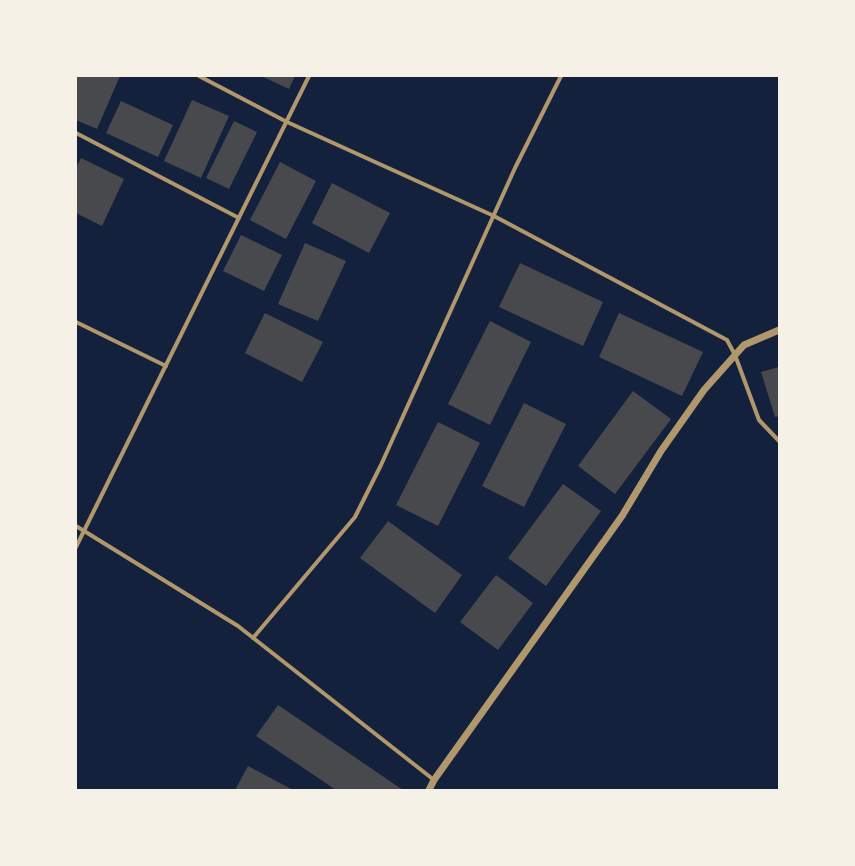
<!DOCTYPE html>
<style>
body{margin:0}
#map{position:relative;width:855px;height:866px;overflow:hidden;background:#14213d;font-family:Helvetica,sans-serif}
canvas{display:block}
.frame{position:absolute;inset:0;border:77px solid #f6f1e7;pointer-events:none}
</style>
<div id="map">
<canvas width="855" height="866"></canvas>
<div class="frame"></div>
</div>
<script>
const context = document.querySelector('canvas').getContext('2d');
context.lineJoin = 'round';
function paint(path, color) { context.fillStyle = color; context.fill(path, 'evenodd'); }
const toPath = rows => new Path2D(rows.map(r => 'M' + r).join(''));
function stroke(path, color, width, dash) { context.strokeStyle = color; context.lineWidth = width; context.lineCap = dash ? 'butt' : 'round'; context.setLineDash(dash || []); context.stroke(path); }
paint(toPath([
 [76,76,120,76,97,129,76,120],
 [261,76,295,76,289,89],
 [192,100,229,116,201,178,164,161],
 [121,101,173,125,158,157,106,133],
 [234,121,257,132,229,189,206,178],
 [81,158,124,179,102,226,76,213,76,168],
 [280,162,316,181,286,239,250,220],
 [332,183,390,213,369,253,312,223],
 [241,235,282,255,264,291,223,271],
 [305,243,346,261,318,321,278,304],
 [520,263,603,302,583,346,499,307],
 [265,313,323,342,302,382,245,353],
 [619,313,703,352,682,396,599,357],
 [490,321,531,342,490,425,448,404],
 [779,367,779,416,775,417,761,372],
 [633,391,671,419,615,494,578,466],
 [524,403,566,424,524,507,482,486],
 [438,422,480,443,438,526,396,505],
 [563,484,601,511,546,586,508,558],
 [388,521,462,575,435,613,360,558],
 [496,575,533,603,498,650,460,622],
 [278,705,403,790,336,790,256,736],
 [248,766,293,790,235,790]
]), '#48494c');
stroke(toPath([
 [199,76,287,122,494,216,727,340,735,355,759,420,779,441],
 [76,133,239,218],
 [76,322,166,366],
 [76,526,238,626,434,780],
 [76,547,309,76],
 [253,638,355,517,381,465,515,168,561,76]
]), '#b1986c', 4);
stroke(toPath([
 [429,790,434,780,622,516,661,451,704,390,744,345,779,330]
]), '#b1986c', 7);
</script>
